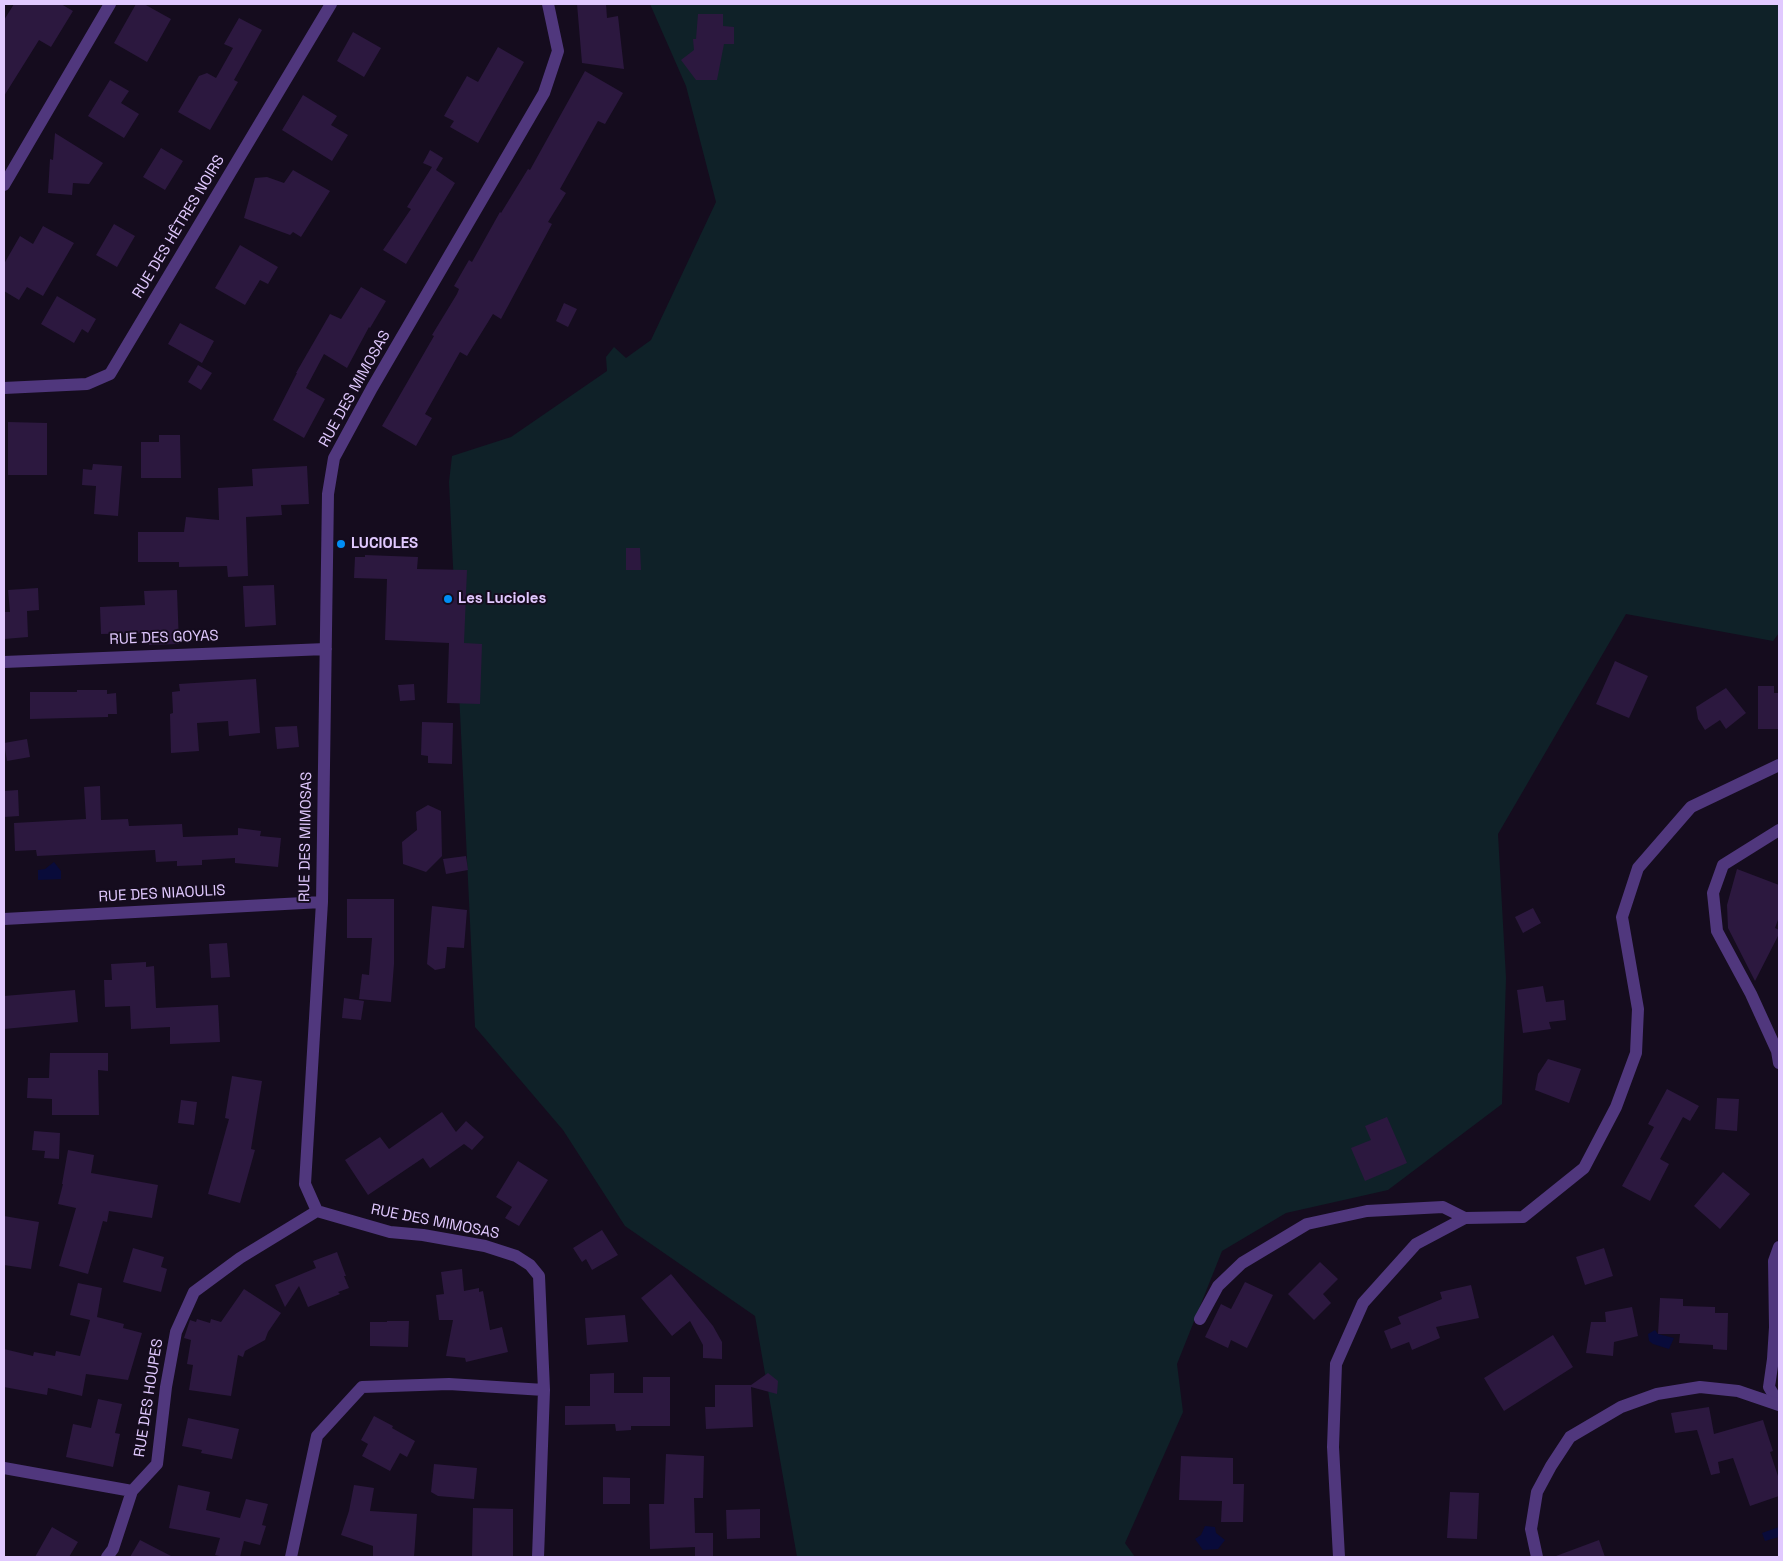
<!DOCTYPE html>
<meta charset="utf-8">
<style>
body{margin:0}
#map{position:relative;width:1783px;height:1561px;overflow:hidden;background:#150c1e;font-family:"Space Grotesk",sans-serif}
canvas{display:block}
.frame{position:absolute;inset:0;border:5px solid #e1c9ff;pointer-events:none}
</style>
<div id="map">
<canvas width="1783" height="1561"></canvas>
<div class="frame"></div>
</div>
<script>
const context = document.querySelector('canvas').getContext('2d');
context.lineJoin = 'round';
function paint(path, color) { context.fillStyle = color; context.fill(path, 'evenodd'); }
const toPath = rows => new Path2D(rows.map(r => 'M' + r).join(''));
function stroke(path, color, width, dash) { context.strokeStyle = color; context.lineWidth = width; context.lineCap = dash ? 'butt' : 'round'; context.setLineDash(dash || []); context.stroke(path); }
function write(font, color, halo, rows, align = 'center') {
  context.font = font + ' "Space Grotesk",sans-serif'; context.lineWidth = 4; context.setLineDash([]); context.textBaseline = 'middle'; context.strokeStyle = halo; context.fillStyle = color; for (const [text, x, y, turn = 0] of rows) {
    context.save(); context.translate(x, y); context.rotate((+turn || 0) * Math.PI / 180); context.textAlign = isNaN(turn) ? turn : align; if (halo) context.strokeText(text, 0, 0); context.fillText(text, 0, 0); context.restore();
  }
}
paint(toPath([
 [650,4,1779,4,1779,633,1773,641,1626,614,1498,834,1506,978,1502,1104,1388,1190,1286,1213,1222,1251,1177,1364,1183,1412,1125,1543,1135,1557,797,1557,755,1316,625,1226,563,1130,475,1027,449,482,452,456,511,437,607,371,606,357,614,347,626,358,651,340,716,202,686,86]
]), '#0f2128');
paint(toPath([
 [54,862,61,871,61,879,38,880,38,870,45,869],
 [1655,1330,1658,1334,1674,1338,1669,1349,1653,1344,1649,1341,1648,1334],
 [1205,1526,1215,1527,1216,1533,1225,1540,1218,1549,1203,1550,1195,1539,1201,1535],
 [1779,1527,1779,1537,1765,1541,1762,1533]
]), '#090b3a');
paint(toPath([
 [14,4,61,4,73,11,51,47,39,40,4,96,4,20],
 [136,4,144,4,171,19,147,62,114,43],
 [577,4,606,4,607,18,618,16,624,69,582,63],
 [698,14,723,14,723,26,734,27,734,44,724,44,717,80,696,80,681,60,694,50,693,39,696,39],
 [239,18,262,30,234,80,238,82,210,130,178,112,199,76,207,73,216,78,233,48,224,44],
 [353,32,381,48,364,77,337,61],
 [498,47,524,62,478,143,450,127,454,121,444,116,467,76,478,82],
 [585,71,623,93,605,124,598,121,560,189,566,193,548,222,552,224,501,319,493,314,467,356,460,352,425,414,432,418,416,446,382,426,434,336,432,335,457,294,459,289,454,286,469,260,472,262,500,212,501,213,528,169,530,170],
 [110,80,129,91,121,103,139,114,124,138,88,116],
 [303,95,337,116,331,125,348,135,332,161,282,130],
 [55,133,103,163,89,184,73,183,72,195,48,193,50,159,53,160],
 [161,148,183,161,165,190,143,177],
 [430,150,443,158,436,170,455,183,406,264,383,250,411,209,407,207,432,167,423,163],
 [293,170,330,191,301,237,293,232,290,235,244,218,255,178,267,177,284,183],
 [114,224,135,236,117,267,96,255],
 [43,226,74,243,43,296,27,287,19,300,4,291,4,264,20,236,33,244],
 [240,245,278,267,268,284,260,280,245,305,215,288],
 [361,287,386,301,370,328,369,327,347,368,324,354,306,388,325,399,304,438,273,420,297,373,296,373,330,314,341,319],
 [57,296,96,319,88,333,82,329,74,343,41,324],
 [564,303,577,309,568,327,556,321],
 [180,323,214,341,202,363,168,344],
 [198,365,212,373,201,390,188,382],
 [8,422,47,423,47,475,8,475],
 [159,435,180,435,181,478,141,478,141,442,159,442],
 [93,464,122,466,118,516,94,514,96,486,82,485,83,469,92,470],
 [307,466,309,504,281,505,282,515,246,517,248,576,228,577,227,566,179,567,179,562,138,562,138,532,184,532,186,517,219,520,218,488,253,486,252,469],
 [626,548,640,548,641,570,626,570],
 [365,555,418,557,417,569,467,570,464,643,482,644,480,704,447,703,449,643,385,640,387,579,354,578,355,557,365,557],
 [274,585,276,625,245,627,243,586],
 [38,588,39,610,27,611,28,637,4,639,4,612,10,612,8,590],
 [177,590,179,644,149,645,149,633,101,634,100,607,145,605,144,591],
 [1615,661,1648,676,1629,718,1596,704],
 [256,679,260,733,229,736,228,721,197,723,199,751,171,753,170,714,173,713,172,692,180,691,179,684],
 [414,684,415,700,400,701,398,685],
 [1758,686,1774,686,1774,693,1779,693,1779,729,1758,729],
 [1726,688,1746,713,1726,729,1720,720,1705,730,1698,719,1696,707],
 [77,690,107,690,107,694,116,693,117,714,108,714,108,717,30,719,30,692,77,692],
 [422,722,453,723,452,764,428,763,428,756,421,755],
 [297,726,299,747,277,749,275,727],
 [27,739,30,757,7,761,4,743],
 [100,786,101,820,128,819,129,826,182,824,183,837,238,835,238,828,261,831,260,836,281,838,278,867,235,863,235,858,202,860,202,865,177,866,177,861,156,862,155,850,37,856,36,850,15,851,14,823,86,819,84,787],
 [18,790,19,816,4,817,4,791],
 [428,805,441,811,442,856,426,872,403,864,402,842,417,830,416,812],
 [466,856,468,870,446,874,443,859],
 [1737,869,1779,885,1779,917,1775,928,1779,930,1779,934,1755,981,1728,928,1727,905],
 [347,899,394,899,394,964,391,1002,359,999,362,974,369,975,372,938,347,938],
 [432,906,467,910,464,948,447,947,445,968,435,970,427,964],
 [1533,908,1541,923,1523,933,1515,917],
 [227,943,230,977,211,978,209,944],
 [146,962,146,967,154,966,156,1008,218,1005,220,1042,170,1044,170,1027,131,1029,130,1006,105,1007,104,980,112,980,111,964],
 [1543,986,1546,1002,1564,1000,1566,1020,1549,1022,1551,1029,1523,1033,1517,990],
 [75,990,78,1022,4,1029,4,996],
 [344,998,364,1001,361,1020,342,1018],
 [50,1053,108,1053,108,1071,98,1070,99,1115,52,1115,52,1099,27,1098,28,1078,49,1078],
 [1548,1059,1581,1069,1569,1103,1535,1090,1538,1074],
 [232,1076,262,1081,251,1149,255,1150,240,1203,208,1194,229,1119,225,1118],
 [1667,1089,1699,1106,1690,1121,1683,1117,1660,1159,1669,1164,1650,1201,1622,1186,1654,1127,1648,1124],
 [1717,1098,1739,1099,1737,1131,1715,1129],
 [181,1100,197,1102,194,1125,178,1123],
 [442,1112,456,1132,466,1121,484,1137,472,1150,464,1144,430,1168,423,1158,368,1195,345,1160,380,1137,389,1149],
 [1387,1117,1407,1163,1365,1181,1351,1148,1371,1140,1365,1126],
 [34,1131,60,1133,59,1159,44,1158,45,1151,32,1150],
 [68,1150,94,1155,91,1173,158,1185,152,1218,109,1211,107,1222,103,1221,88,1274,59,1266,76,1208,58,1204,63,1184,62,1184],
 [518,1161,548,1180,519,1226,505,1218,512,1207,496,1197],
 [1723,1172,1750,1194,1720,1229,1694,1206],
 [4,1216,39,1222,31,1269,4,1265],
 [602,1230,618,1255,592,1270,586,1259,582,1262,573,1248],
 [133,1248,164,1257,161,1267,167,1269,161,1292,123,1282],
 [1604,1248,1613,1276,1585,1285,1576,1257],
 [337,1252,346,1276,344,1276,349,1288,338,1292,340,1294,308,1307,299,1286,285,1307,275,1285,316,1268,313,1261],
 [1320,1262,1338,1279,1323,1294,1331,1303,1314,1320,1288,1294],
 [462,1269,464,1291,479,1288,479,1292,483,1291,490,1330,502,1327,508,1352,466,1362,465,1358,446,1356,453,1320,439,1320,436,1295,444,1294,441,1272],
 [671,1274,713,1326,722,1342,722,1359,703,1358,703,1345,690,1321,672,1336,641,1298],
 [1245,1282,1273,1295,1247,1348,1231,1340,1228,1348,1205,1337,1221,1304,1231,1309],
 [78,1283,102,1288,97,1317,124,1324,123,1328,142,1333,128,1380,86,1374,82,1396,48,1388,47,1395,4,1387,4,1349,33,1356,34,1352,55,1356,56,1351,80,1356,90,1320,70,1315],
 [1471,1285,1479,1318,1436,1327,1440,1338,1412,1350,1409,1342,1391,1349,1384,1331,1401,1324,1398,1317,1442,1299,1440,1292],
 [244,1289,281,1313,268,1332,265,1340,245,1351,243,1357,238,1355,231,1396,189,1390,193,1365,187,1364,191,1340,184,1338,190,1320,196,1322,197,1319,210,1323,211,1319,221,1322],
 [1660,1298,1683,1299,1683,1306,1715,1307,1715,1313,1728,1313,1727,1350,1713,1349,1713,1345,1679,1343,1680,1334,1658,1334],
 [1632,1307,1638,1336,1614,1342,1613,1356,1586,1353,1591,1322,1606,1322,1605,1312],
 [625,1315,628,1342,587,1345,585,1318],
 [387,1321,409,1321,408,1347,370,1346,370,1322,387,1322],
 [1553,1335,1573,1367,1504,1411,1484,1378],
 [614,1373,614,1393,643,1393,643,1377,670,1377,670,1426,631,1426,631,1430,616,1431,615,1424,565,1425,565,1406,590,1406,590,1374],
 [768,1373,778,1381,777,1394,751,1387,753,1427,706,1429,705,1407,715,1407,715,1385,751,1385],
 [98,1399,122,1404,115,1433,120,1434,113,1467,66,1457,73,1424,91,1428],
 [1709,1407,1714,1434,1763,1420,1773,1451,1770,1452,1779,1479,1779,1496,1750,1506,1733,1458,1718,1462,1720,1473,1711,1475,1697,1430,1675,1433,1671,1413],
 [374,1416,393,1426,392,1428,415,1441,407,1457,400,1453,390,1471,362,1456,368,1444,361,1440],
 [188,1418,239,1429,232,1459,201,1453,202,1450,182,1446],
 [666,1454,704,1456,703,1498,694,1498,695,1533,713,1533,713,1556,695,1556,695,1547,650,1549,649,1504,664,1504],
 [1181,1456,1233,1458,1233,1484,1244,1484,1243,1522,1221,1522,1222,1501,1179,1500],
 [434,1464,477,1468,474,1499,438,1496,431,1492],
 [603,1477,630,1478,630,1504,603,1504],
 [178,1485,210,1492,206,1510,240,1518,246,1499,268,1504,262,1525,266,1526,260,1545,244,1541,240,1557,224,1557,215,1555,220,1538,169,1528],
 [354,1485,374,1488,370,1511,417,1514,414,1557,373,1557,373,1546,341,1535,349,1511],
 [1450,1492,1479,1493,1477,1539,1447,1538],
 [473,1508,513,1509,513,1557,472,1557],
 [760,1509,760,1538,727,1539,726,1510],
 [52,1527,78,1542,69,1557,35,1557],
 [140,1540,173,1557,130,1557],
 [1599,1540,1605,1557,1557,1557,1556,1556]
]), '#2c183f');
stroke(toPath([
 [4,185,110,4],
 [4,388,87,384,110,374,331,4],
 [4,662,326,649],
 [1779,830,1723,865,1713,893,1717,931,1751,994,1777,1051,1779,1063],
 [4,919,322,902],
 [1779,1247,1774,1261,1775,1327,1773,1359,1769,1387,1779,1404],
 [1200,1319,1218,1286,1242,1263,1307,1224,1367,1211,1443,1207,1465,1218,1523,1217,1584,1168,1616,1107,1636,1053,1638,1009,1622,917,1638,868,1691,807,1779,765],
 [4,1468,132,1491],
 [107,1557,113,1549,132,1491,157,1464,166,1387,176,1332,194,1292,240,1258,317,1211],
 [291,1557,317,1436,362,1387,449,1384,544,1390],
 [538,1557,544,1390,539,1276,530,1265,516,1256,485,1246,423,1235,390,1232,317,1211,305,1184,322,902,328,494,334,458,372,388,544,93,558,51,548,4],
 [1339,1557,1333,1447,1336,1364,1363,1303,1416,1244,1465,1218]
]), '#50377d', 12);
stroke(toPath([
 [1537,1557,1531,1529,1537,1492,1551,1466,1570,1437,1621,1407,1657,1394,1700,1387,1738,1391,1779,1405]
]), '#50377d', 12);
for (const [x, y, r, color] of [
 [341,544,5,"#008df4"],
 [448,599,5,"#008df4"]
]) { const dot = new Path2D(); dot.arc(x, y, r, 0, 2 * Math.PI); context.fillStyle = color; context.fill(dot); stroke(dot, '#150c1e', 2); }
write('15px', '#e1c9ff', '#150c1e', [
 ["RUE DES HÊTRES NOIRS",179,227,-59],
 ["RUE DES MIMOSAS",355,389,-61],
 ["RUE DES GOYAS",164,638,-2],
 ["RUE DES MIMOSAS",306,837,-89],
 ["RUE DES NIAOULIS",162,894,-3],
 ["RUE DES MIMOSAS",435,1222,11],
 ["RUE DES HOUPES",149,1398,-81]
]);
write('bold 15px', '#e1c9ff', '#150c1e', [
 ["LUCIOLES",351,544],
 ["Les Lucioles",458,599]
], 'left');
</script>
